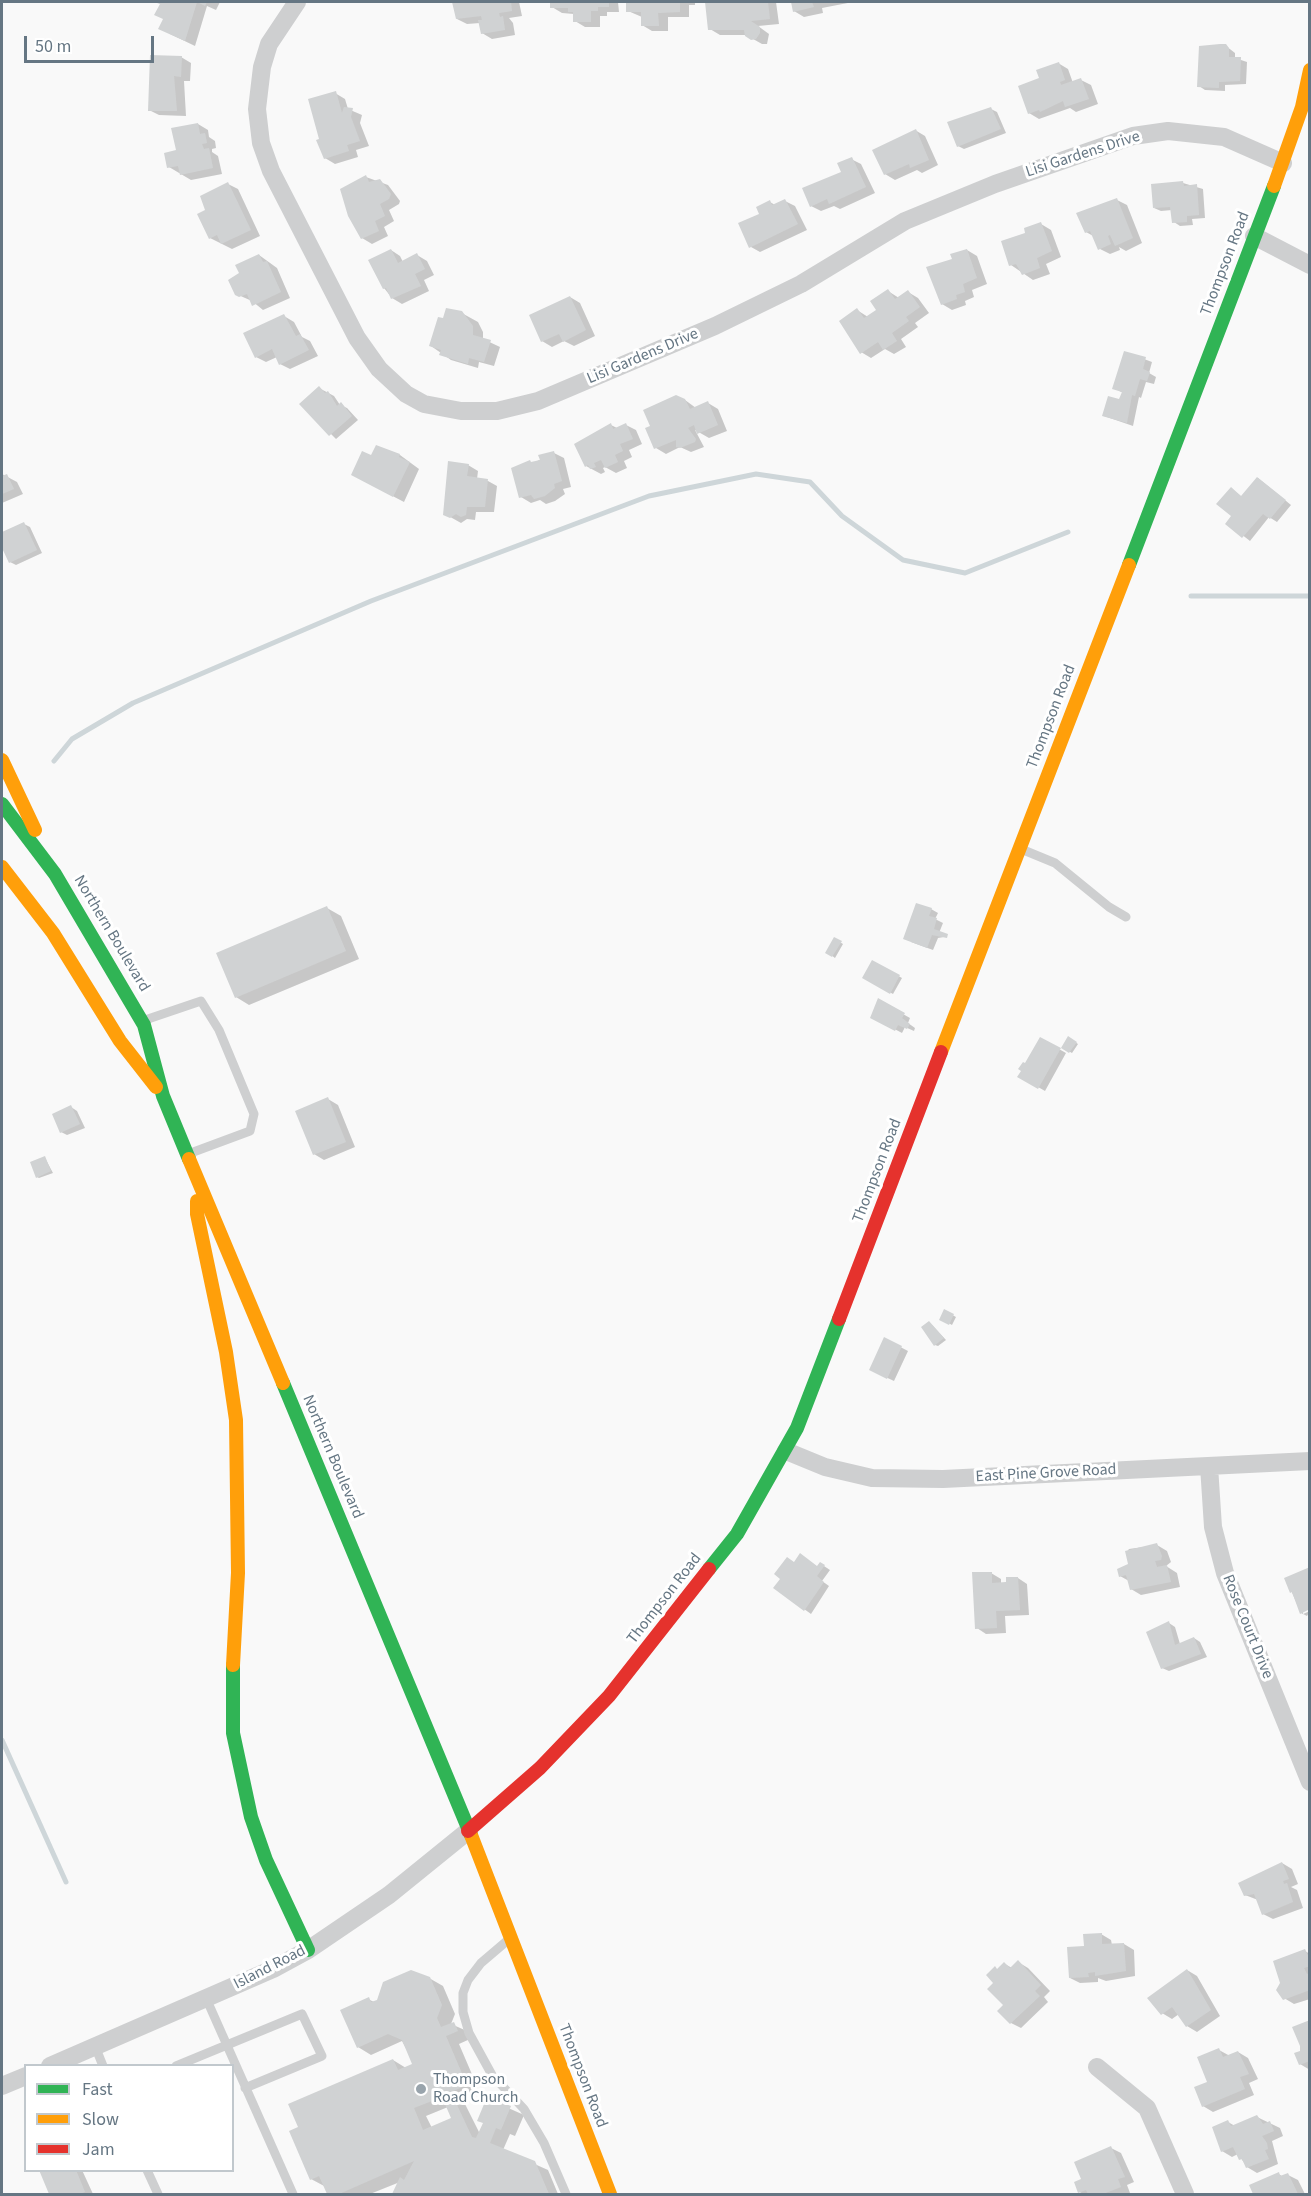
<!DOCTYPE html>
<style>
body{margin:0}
#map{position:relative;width:1311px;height:2196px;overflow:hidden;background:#f9f9f9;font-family:"Source Sans 3",sans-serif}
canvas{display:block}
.frame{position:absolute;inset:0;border:3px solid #657683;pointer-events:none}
.legend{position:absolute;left:24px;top:2064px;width:210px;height:108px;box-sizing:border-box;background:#fff;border:2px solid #c1c8cd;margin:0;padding:8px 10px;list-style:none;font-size:18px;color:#657683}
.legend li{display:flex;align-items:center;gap:12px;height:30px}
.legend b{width:30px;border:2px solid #c1c8cd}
.scale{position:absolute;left:24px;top:36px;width:130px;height:27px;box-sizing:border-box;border:3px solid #657683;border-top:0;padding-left:8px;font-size:18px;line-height:21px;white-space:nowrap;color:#657683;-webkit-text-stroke:4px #fff;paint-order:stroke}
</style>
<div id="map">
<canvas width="1311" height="2196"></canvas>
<div class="frame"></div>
<ul class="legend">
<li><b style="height:8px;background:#30b455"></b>Fast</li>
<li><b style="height:8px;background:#ff9f0a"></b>Slow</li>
<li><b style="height:8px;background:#e5322d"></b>Jam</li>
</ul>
<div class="scale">50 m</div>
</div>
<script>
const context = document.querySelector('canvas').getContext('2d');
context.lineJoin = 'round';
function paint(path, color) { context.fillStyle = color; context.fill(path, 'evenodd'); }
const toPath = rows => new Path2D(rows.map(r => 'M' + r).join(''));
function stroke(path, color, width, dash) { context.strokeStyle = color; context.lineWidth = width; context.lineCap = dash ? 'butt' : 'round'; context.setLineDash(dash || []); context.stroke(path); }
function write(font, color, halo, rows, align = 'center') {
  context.font = font + ' "Source Sans 3",sans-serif'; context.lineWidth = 6; context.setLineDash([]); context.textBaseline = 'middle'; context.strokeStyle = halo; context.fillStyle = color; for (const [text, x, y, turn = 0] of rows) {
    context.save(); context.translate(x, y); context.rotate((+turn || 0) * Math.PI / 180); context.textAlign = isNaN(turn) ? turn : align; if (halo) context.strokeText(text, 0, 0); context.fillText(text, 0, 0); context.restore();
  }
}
paint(toPath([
 [157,2,220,2,216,10,207,6,195,46,170,34,161,4],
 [454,2,519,2,522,16,509,18,513,23,515,35,492,39,482,33,480,23,467,24,457,19],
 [552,2,618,2,619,12,607,12,607,16,600,16,600,27,585,27,575,21,574,14,562,13,552,7],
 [628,2,695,2,695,5,689,5,689,17,668,17,668,31,652,31,642,25,642,17,628,11],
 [706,2,776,2,779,24,758,26,769,34,767,44,762,44,746,35,720,35,710,29],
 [792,2,853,2,822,8,823,13,804,17,794,11],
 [1226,46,1235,53,1235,58,1247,62,1246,84,1225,85,1225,91,1205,90,1199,86],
 [181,57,191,63,190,81,184,81,186,116,159,115,149,110],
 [1058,63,1068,69,1073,83,1081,80,1091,85,1098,104,1076,112,1070,108,1039,119,1029,113,1041,79],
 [335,93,345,99,348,109,362,115,360,123,369,146,356,150,358,157,335,164,325,158,321,140],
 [991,109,997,112,1006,133,964,149,958,146],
 [198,124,208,130,209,137,215,141,216,148,212,149,212,152,218,156,222,174,191,180,169,167],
 [915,130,925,136,938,165,922,173,917,170,895,180,885,174],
 [851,159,861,164,875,193,840,209,834,206,821,211,811,206,843,172],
 [366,177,388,185,400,201,399,204,389,210,394,221,384,227,388,236,372,244,362,238],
 [1183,183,1203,189,1205,218,1192,219,1193,225,1180,226,1174,222,1172,210,1161,211,1154,208],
 [228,184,238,189,260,236,232,249,210,238,207,211],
 [1117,200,1127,205,1142,243,1126,251,1119,247,1120,250,1110,254,1100,249,1095,237,1086,232],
 [785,201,795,206,807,230,760,252,751,247,761,214,770,202,775,205],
 [1041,224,1051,230,1061,257,1046,264,1050,274,1033,280,1011,265,1027,234],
 [391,250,400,256,403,262,417,255,427,261,434,275,424,280,429,291,402,304,392,298,384,288],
 [967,250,977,256,987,284,972,290,974,297,965,301,966,305,952,310,942,304,954,260],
 [259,255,277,268,290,298,263,310,252,301,236,294,241,273],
 [888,291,899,298,908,292,918,298,929,313,915,323,918,327,901,339,906,347,894,354,885,349,871,358,861,352,857,310,868,317,878,311],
 [570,297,580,303,595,336,574,346,564,341,552,347,542,341],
 [458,311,478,322,483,332,483,339,500,347,494,366,479,362,478,368,451,360,431,346,444,320],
 [284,316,294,322,302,337,310,341,318,356,290,369,280,364,277,357,266,362,256,357],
 [1125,352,1152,362,1149,373,1156,377,1154,384,1146,382,1141,398,1139,397,1133,426,1104,416,1120,401,1123,393,1114,388],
 [319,388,334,396,340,405,347,408,358,420,336,439,301,404],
 [685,400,696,408,708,403,718,409,727,431,709,438,695,430,704,447,691,452,680,447,666,454,656,448,652,427],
 [611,425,617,428,626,425,636,430,642,444,629,450,632,457,624,461,627,468,616,473,605,467,603,468,605,472,601,474,586,466],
 [376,447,400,455,419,469,404,502,362,480],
 [554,453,564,458,571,487,563,489,565,494,555,501,546,504,540,500,531,503,521,497,533,463],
 [468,465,478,471,477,479,488,481,497,486,494,512,476,512,475,520,467,519,461,523,445,514],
 [2,474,17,482,23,494,2,503],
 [1258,478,1291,505,1277,522,1269,517,1250,541,1227,523,1233,516,1237,493,1242,497],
 [24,524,30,527,42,553,16,565,10,562,2,544,2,534],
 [327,908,341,916,359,959,249,1005,236,997],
 [931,909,938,913,935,919,943,923,939,933,944,937,938,938,933,950,911,942],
 [835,939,843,944,835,958,827,952],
 [873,962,902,978,893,994,864,978],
 [878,1000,910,1018,908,1023,915,1028,914,1031,905,1027,902,1033,872,1017],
 [1069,1038,1078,1044,1072,1053,1063,1048],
 [1041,1039,1066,1053,1045,1091,1019,1076],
 [328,1099,338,1105,355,1147,324,1160,314,1154],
 [71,1107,77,1111,85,1128,67,1135,61,1132],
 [45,1158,53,1173,39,1178,37,1177],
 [945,1311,956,1317,952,1325,941,1319],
 [932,1325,946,1340,938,1346,935,1345],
 [885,1339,908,1351,894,1381,877,1373],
 [1157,1545,1167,1551,1171,1562,1166,1566,1177,1573,1180,1587,1141,1595,1131,1589,1129,1581,1120,1576,1130,1565,1126,1553,1129,1549],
 [795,1563,818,1567,821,1564,830,1570,822,1581,829,1586,811,1614,775,1588],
 [1310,1569,1310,1608,1303,1611,1303,1614,1310,1611,1307,1616,1301,1613,1286,1579],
 [991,1573,1001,1579,1001,1584,1018,1578,1027,1584,1029,1615,1005,1616,1006,1633,986,1634,977,1628],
 [1169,1623,1175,1627,1180,1644,1194,1638,1200,1642,1207,1657,1169,1671,1162,1668],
 [1282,1863,1292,1869,1298,1884,1291,1887,1297,1890,1303,1908,1273,1919,1263,1914,1258,1900,1245,1895],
 [1101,1934,1111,1940,1112,1945,1124,1944,1134,1950,1135,1976,1106,1981,1098,1978,1098,1982,1080,1983,1070,1978,1086,1947],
 [1305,1951,1310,1954,1310,1999,1294,2004,1284,1998],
 [1018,1962,1028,1968,1050,1991,1044,1997,1048,2002,1021,2028,1011,2023,996,1983,1005,1964,1012,1968],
 [1187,1970,1197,1976,1220,2016,1197,2032,1187,2026,1179,2014,1172,2019,1162,2013],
 [429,1978,443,1986,455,2014,451,2024,467,2031,470,2039,459,2044,480,2093,463,2100,480,2134,485,2123,488,2099,524,2115,515,2136,510,2134,503,2150,548,2170,558,2194,394,2194,400,2182,370,2194,329,2194,326,2187,311,2179,300,2127,393,2060,406,2068,414,2064,402,2041,371,2055,358,2047,368,1999,374,2002],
 [448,2107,453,2119,432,2128,426,2116],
 [1310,2022,1310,2070,1300,2064],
 [1219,2050,1230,2056,1238,2052,1248,2058,1258,2079,1249,2083,1254,2095,1213,2112,1203,2106],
 [1257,2117,1280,2128,1283,2136,1272,2141,1278,2164,1257,2173,1247,2167,1238,2154,1232,2157,1222,2151,1228,2122,1235,2126],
 [1111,2148,1121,2153,1134,2182,1127,2185,1130,2193,1084,2194,1079,2192,1083,2180],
 [40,2170,82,2170,93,2194,51,2194],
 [1279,2174,1283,2177,1288,2175,1298,2180,1305,2194,1255,2194,1251,2186]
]), '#0003');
stroke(toPath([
 [1191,596,1310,596],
 [54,761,72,739,133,703,371,601,649,496,756,474,810,482,842,516,903,560,965,573,1068,532],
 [2,1740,66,1882]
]), '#ced6d9', 5);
paint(toPath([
 [154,2,207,2,205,6,197,2,185,41,158,29,163,19,154,15,160,4],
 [452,2,511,2,512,11,499,13,500,17,503,16,505,30,481,34,478,20,482,20,481,16,456,19],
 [550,2,609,2,609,7,598,7,598,11,591,11,591,22,573,22,573,12,568,12,568,8,550,8],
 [626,2,680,2,680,12,658,13,659,26,641,26,641,12,626,12],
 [705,2,768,2,770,19,751,21,760,27,760,33,756,39,751,40,745,36,744,30,708,30],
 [791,2,812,2,814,7,793,12],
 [1220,44,1226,44,1229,48,1229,57,1241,57,1240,81,1219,82,1219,88,1197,87,1199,46],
 [150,55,182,56,181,77,174,76,177,111,148,111],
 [1059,62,1065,80,1060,82,1061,85,1081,78,1089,99,1065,107,1063,101,1040,112,1039,110,1028,114,1018,86,1039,78,1036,70],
 [336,91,342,113,344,107,353,108,351,117,360,141,347,145,349,151,324,159,316,140,319,139,308,99],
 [991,107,1001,129,957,147,947,122],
 [198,123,200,134,205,133,207,143,202,144,204,149,209,148,213,168,180,175,178,166,167,168,164,153,176,150,171,128],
 [916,129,929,160,910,168,909,164,884,175,872,150],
 [852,157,866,187,829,204,827,199,810,207,802,188,841,172,837,163],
 [366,175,369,182,380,179,391,194,389,199,380,204,385,216,375,221,379,231,361,239,348,216,340,189],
 [1183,181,1184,186,1197,184,1199,215,1187,216,1187,222,1172,223,1170,207,1153,208,1151,184],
 [228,182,251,230,221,244,217,235,209,239,197,214,205,210,200,196],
 [1117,198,1133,238,1115,246,1110,235,1108,236,1111,244,1098,250,1090,231,1085,233,1076,213],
 [785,199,798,224,749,248,738,223,759,214,756,207,770,200,772,205],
 [1041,222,1052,251,1037,258,1040,268,1022,275,1016,264,1009,266,1001,241,1025,233,1024,228],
 [391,249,398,263,417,253,425,269,415,274,421,286,391,299,386,288,383,289,368,260],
 [967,249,977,278,963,284,965,292,956,295,957,299,941,305,926,267,952,259,950,254],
 [259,254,263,262,267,261,281,292,252,306,247,294,239,297,235,295,228,280,239,273,235,265],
 [888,289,895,299,908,290,920,307,906,317,909,321,892,333,897,341,883,350,878,342,860,354,839,321,857,308,864,318,876,310,870,301],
 [570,296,586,330,563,342,559,334,541,342,529,315],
 [446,308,462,311,473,326,473,335,491,340,484,362,469,358,468,364,439,355,441,350,429,346,438,317,443,318],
 [284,314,296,336,300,334,309,350,279,365,272,349,255,358,243,333],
 [1124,351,1146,357,1143,369,1150,372,1147,381,1140,379,1135,396,1132,395,1127,423,1102,416,1108,396,1119,399,1122,392,1112,389],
 [319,386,325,393,328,391,337,406,341,402,352,416,329,436,299,404],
 [676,395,685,399,690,409,708,401,718,425,697,434,694,425,688,428,696,439,695,442,680,448,676,447,676,440,654,449,645,428,650,426,643,410],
 [611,423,613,429,626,423,633,439,620,444,623,451,615,455,618,462,605,468,601,460,594,463,596,467,590,469,588,465,585,467,574,444],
 [376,445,400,454,399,457,410,462,393,497,351,475,362,451,371,455],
 [554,451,562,481,554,484,555,488,545,496,534,499,531,495,519,498,511,468,530,460,531,462,540,460,538,455],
 [448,461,469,464,467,476,488,479,485,507,467,507,466,515,461,517,456,514,450,518,443,515],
 [7,474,14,489,2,494,2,476],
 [1257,477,1286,500,1270,519,1263,514,1242,538,1225,524,1231,516,1216,504,1231,487,1241,496],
 [24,522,37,550,9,563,2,548,2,532],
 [916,903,932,908,929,916,937,918,934,929,948,934,947,938,932,935,927,948,903,939],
 [327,906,346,951,235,998,216,953],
 [834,937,842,941,832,957,825,953],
 [872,960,900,975,890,994,862,978],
 [878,998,905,1013,902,1018,910,1024,907,1029,898,1025,895,1031,870,1018],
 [1068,1036,1077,1042,1069,1053,1061,1048],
 [1040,1037,1061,1048,1038,1089,1017,1077,1021,1071,1018,1069,1023,1062,1025,1063],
 [328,1097,346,1142,313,1155,295,1111],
 [71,1105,80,1124,60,1133,52,1114],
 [45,1156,51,1171,36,1178,30,1162],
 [944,1309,954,1314,949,1325,939,1320],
 [929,1321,944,1338,934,1346,921,1327],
 [884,1337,902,1346,887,1379,869,1370],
 [1157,1543,1162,1556,1161,1560,1155,1561,1157,1567,1167,1565,1171,1582,1130,1590,1126,1575,1119,1577,1117,1569,1128,1564,1125,1551],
 [800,1553,817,1566,820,1562,825,1565,817,1576,824,1582,804,1611,773,1588,780,1579,774,1574,787,1557,794,1562],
 [1310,1567,1310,1609,1300,1614,1292,1592,1290,1593,1284,1578],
 [972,1572,992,1572,992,1583,1006,1582,1006,1577,1018,1577,1020,1610,996,1611,997,1628,975,1629],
 [1169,1621,1175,1645,1194,1637,1201,1654,1161,1669,1146,1632],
 [1282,1862,1289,1879,1283,1881,1284,1884,1287,1883,1293,1902,1262,1915,1254,1894,1244,1896,1238,1883],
 [1102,1933,1102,1944,1124,1943,1126,1971,1095,1976,1095,1972,1088,1973,1089,1977,1069,1978,1067,1947,1084,1946,1083,1934],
 [1305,1949,1310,1960,1310,1966,1304,1968,1307,1974,1310,1973,1310,1990,1283,2000,1276,1990,1280,1983,1273,1961],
 [1018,1960,1041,1985,1035,1991,1040,1996,1010,2024,997,2011,1003,2005,987,1989,993,1983,986,1975,995,1966,997,1969,1004,1962,1010,1968],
 [1187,1969,1211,2010,1186,2027,1172,2007,1161,2015,1147,1998],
 [411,1970,430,1977,442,2005,437,2018,441,2027,454,2022,458,2031,446,2036,467,2085,451,2092,472,2137,476,2138,483,2123,477,2121,487,2097,511,2106,501,2130,496,2128,490,2143,535,2161,549,2194,392,2194,400,2177,404,2180,414,2161,339,2194,327,2194,319,2176,310,2180,289,2131,298,2127,288,2104,393,2059,398,2070,412,2064,402,2040,388,2034,357,2048,340,2010,369,1997,371,2002,377,2000,383,1982],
 [442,2097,451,2118,423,2130,414,2108],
 [1310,2020,1310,2061,1299,2065,1294,2053,1300,2051,1300,2046,1292,2027],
 [1219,2048,1223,2057,1238,2051,1249,2074,1240,2077,1245,2089,1202,2107,1194,2087,1207,2082,1197,2057],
 [1257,2115,1263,2124,1270,2121,1274,2131,1262,2136,1267,2143,1268,2149,1265,2150,1269,2159,1246,2168,1242,2159,1239,2160,1233,2147,1221,2152,1212,2127,1228,2120,1231,2126],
 [1111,2146,1125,2177,1118,2179,1121,2187,1103,2194,1088,2194,1086,2190,1078,2193,1074,2182,1081,2179,1074,2162],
 [39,2170,76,2170,85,2192,79,2194,49,2194],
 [1279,2172,1280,2176,1288,2173,1298,2194,1253,2194,1249,2185]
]), '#d0d2d3');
stroke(toPath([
 [1021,849,1055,863,1109,907,1126,917],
 [145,1020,201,1001,219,1030,254,1114,250,1131,188,1154],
 [508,1940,481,1963,468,1980,463,1993,463,2012,469,2033,492,2075,524,2109,544,2143,566,2194],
 [206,1998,293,2194],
 [95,2046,103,2066],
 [176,2066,302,2014,322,2056,245,2088],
 [147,2170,158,2194]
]), '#cecfd0', 9);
stroke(toPath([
 [297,2,269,44,262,67,257,109,261,143,271,171,357,338,379,369,406,394,424,404,461,411,497,411,538,401,715,326,801,284,905,221,995,184,1133,136,1168,131,1224,137,1283,163],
 [1254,236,1310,265],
 [786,1451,825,1467,872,1478,943,1479,1310,1461],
 [1209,1466,1213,1527,1225,1573,1310,1782],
 [50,2066,273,1969,308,1950,389,1895,468,1831],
 [1097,2067,1147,2108,1185,2194],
 [2,2086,26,2076]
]), '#cecfd0', 18);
stroke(toPath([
 [1129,565,1274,186],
 [2,804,55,874,144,1025,163,1096,189,1159],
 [283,1383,471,1835],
 [709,1569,737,1534,797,1428,839,1319],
 [233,1665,233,1733,251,1817,266,1860,308,1950]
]), '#30b455', 14);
stroke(toPath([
 [1274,186,1302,107,1310,70],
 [2,760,35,830],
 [2,867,53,933,120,1041,156,1087],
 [941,1052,1129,565],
 [189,1159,283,1383],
 [197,1201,197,1214,226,1352,236,1420,238,1573,233,1665],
 [471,1835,610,2194]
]), '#ff9f0a', 14);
stroke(toPath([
 [839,1319,941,1052],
 [468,1831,540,1768,609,1696,709,1569]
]), '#e5322d', 14);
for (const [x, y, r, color] of [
 [421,2089,6,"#99a4ac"]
]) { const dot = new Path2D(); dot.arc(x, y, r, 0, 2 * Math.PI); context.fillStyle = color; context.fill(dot); stroke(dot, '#fff', 2); }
write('16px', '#657683', '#fff', [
 ["Lisi Gardens Drive",1083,155,-18],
 ["Thompson Road",1226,264,-69],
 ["Lisi Gardens Drive",643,357,-23],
 ["Thompson Road",1052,717,-69],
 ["Northern Boulevard",111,934,59],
 ["Thompson Road",878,1171,-69],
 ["Northern Boulevard",332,1457,67],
 ["East Pine Grove Road",1046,1474,-3],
 ["Thompson Road",665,1599,-52],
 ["Rose Court Drive",1247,1627,68],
 ["Island Road",270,1968,-27],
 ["Thompson Road",582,2076,69]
]);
write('16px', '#657683', '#fff', [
 ["Thompson",433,2080],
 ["Road Church",433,2098]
], 'left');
</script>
